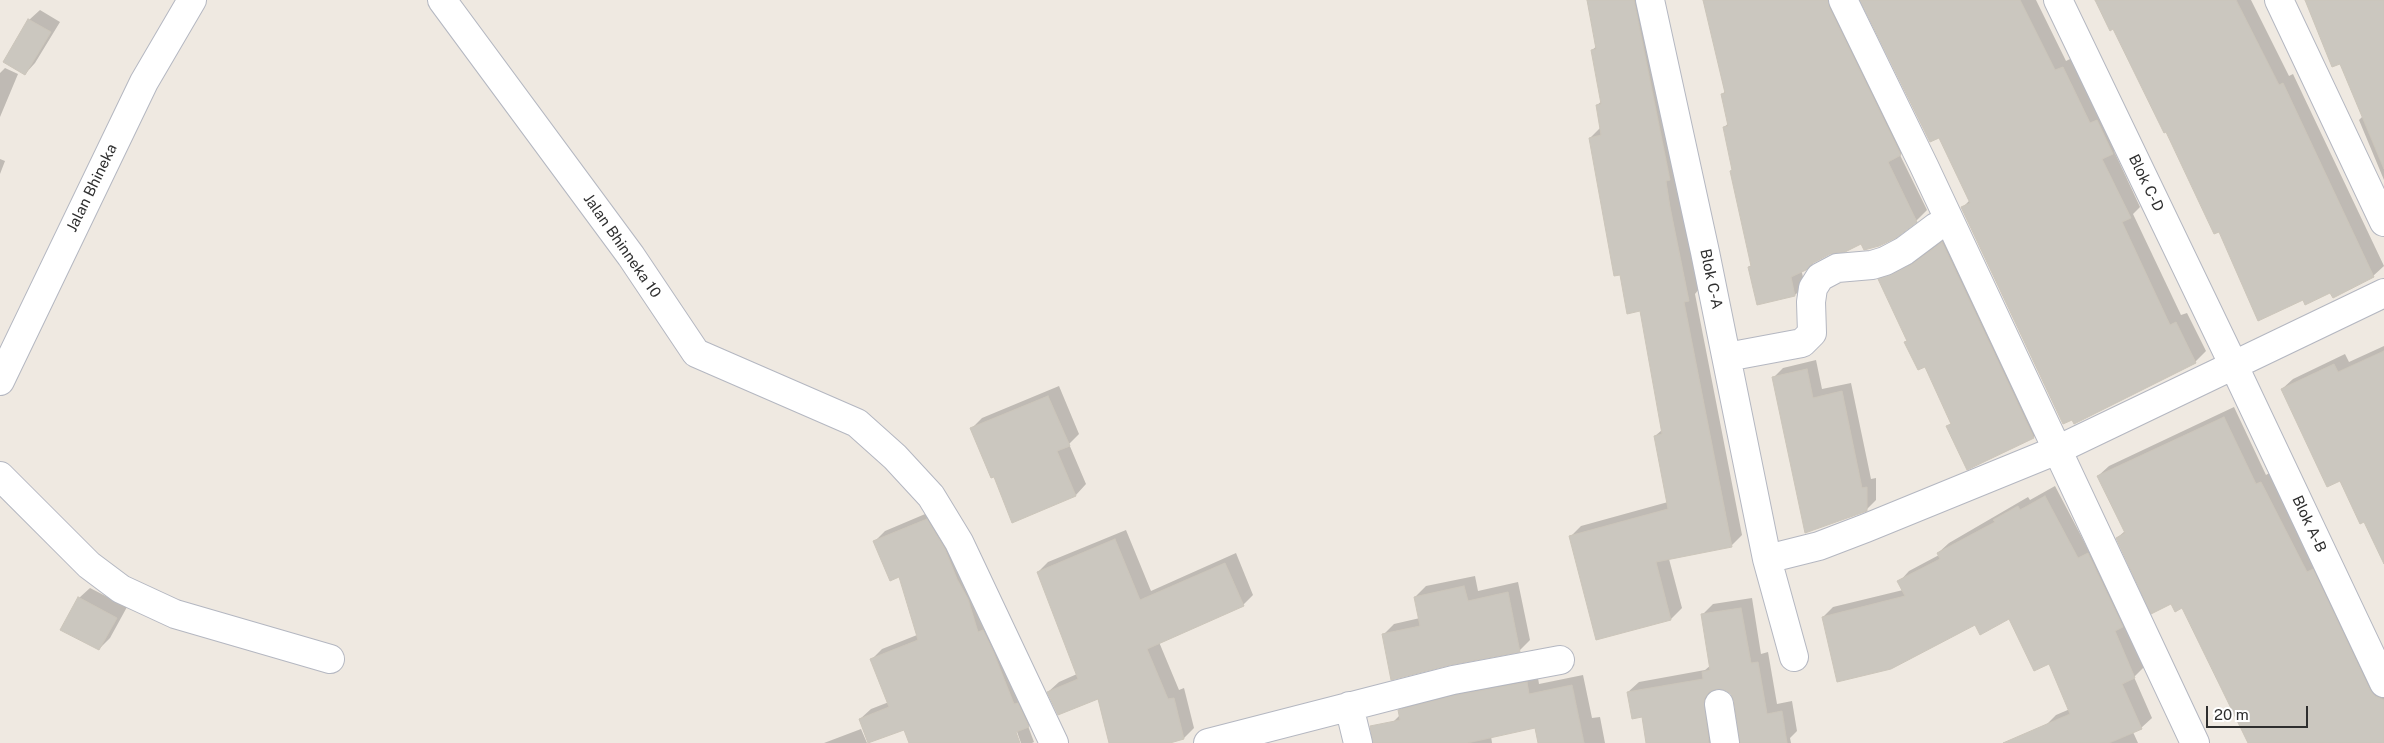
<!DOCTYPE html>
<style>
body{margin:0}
#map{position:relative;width:2384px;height:743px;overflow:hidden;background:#efe9e1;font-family:"Public Sans",sans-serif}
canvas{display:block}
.scale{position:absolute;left:2206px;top:706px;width:102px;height:22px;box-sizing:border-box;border:2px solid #2e2e2e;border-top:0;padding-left:6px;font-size:15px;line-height:18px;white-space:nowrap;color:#2e2e2e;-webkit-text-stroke:4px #fff;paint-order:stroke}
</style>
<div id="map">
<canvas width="2384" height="743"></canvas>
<div class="scale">20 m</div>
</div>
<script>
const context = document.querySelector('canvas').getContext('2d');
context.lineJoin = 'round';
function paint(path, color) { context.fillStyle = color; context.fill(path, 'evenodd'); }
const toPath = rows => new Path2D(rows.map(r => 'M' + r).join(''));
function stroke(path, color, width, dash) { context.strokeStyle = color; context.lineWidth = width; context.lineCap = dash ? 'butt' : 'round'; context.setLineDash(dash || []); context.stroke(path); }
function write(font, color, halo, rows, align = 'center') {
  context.font = font + ' "Public Sans",sans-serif'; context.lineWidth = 5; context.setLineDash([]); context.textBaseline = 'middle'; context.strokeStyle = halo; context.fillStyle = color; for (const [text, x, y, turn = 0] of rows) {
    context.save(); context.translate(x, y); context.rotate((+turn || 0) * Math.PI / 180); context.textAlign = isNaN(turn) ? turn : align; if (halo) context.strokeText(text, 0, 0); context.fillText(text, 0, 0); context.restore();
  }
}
paint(toPath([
 [1588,0,1646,0,1699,289,1695,294,1742,535,1731,546,1669,559,1682,608,1671,619,1597,639,1570,537,1581,526,1668,502,1655,436,1662,430,1641,310,1590,138,1601,127,1597,105,1602,101,1592,50,1597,46],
 [1704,0,1841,0,1911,144,1900,155,1927,210,1916,221,1829,253,1801,269,1805,285,1795,295,1750,267,1752,264,1724,127,1729,123,1722,95,1725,91],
 [1862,0,2036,0,2066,61,2074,57,2123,142,2114,151,2140,207,2133,214,2181,315,2187,313,2206,351,2195,362,2075,423,1962,208,1970,200,1939,136],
 [2096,0,2251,0,2289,76,2293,74,2384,266,2373,276,2303,298,2219,230,2114,28],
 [2315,0,2384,0,2384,180,2359,120,2363,116],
 [40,10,60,22,35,63,25,74,29,20],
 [5,68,18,74,0,117,0,73],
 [0,159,5,161,0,174],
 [1953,232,2044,426,2034,437,1967,468,1948,427,1952,423,1925,365,1906,342,1908,340,1880,280,1890,269,1923,254],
 [2384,346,2384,562,2365,521,2282,389,2293,379,2345,354,2349,362],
 [1816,360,1822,389,1851,383,1871,479,1876,478,1876,500,1867,509,1773,378,1783,368],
 [1059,386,1079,434,1069,444,1086,484,1076,495,1013,521,994,476,971,429,982,418],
 [2234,407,2266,475,2271,472,2384,684,2384,743,2250,743,2183,606,2172,602,2117,538,2125,531,2098,476,2109,466],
 [2055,486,2088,549,2099,543,2144,667,2134,677,2152,718,2141,728,2133,732,2138,743,2053,743,2046,725,2056,715,2070,709,2049,662,2010,617,1976,623,1823,617,1833,607,1903,590,1899,582,1909,571,1939,555,1938,553,1949,543,2028,497,2030,500],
 [937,509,1039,715,1028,726,1034,742,1032,743,1021,743,1015,726,1012,727,1019,743,910,743,905,728,860,719,871,709,889,702,872,659,882,649,917,635,900,575,874,542,885,531],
 [1126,530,1151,591,1236,553,1253,595,1243,605,1159,642,1179,690,1184,688,1194,728,1184,738,1165,743,1110,743,1099,697,1048,692,1059,682,1077,674,1038,572,1048,562],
 [1475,576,1478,591,1518,582,1530,640,1520,650,1450,663,1383,635,1394,624,1420,618,1415,597,1426,586],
 [90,588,127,607,110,638,99,649,79,598],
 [1752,598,1761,654,1768,652,1777,704,1792,701,1797,731,1790,738,1791,743,1741,743,1733,694,1725,688,1715,688,1714,695,1724,743,1647,743,1643,715,1628,692,1639,682,1705,670,1711,665,1702,615,1713,604],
 [1537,672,1539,684,1583,675,1592,718,1600,717,1605,743,1539,743,1536,727,1491,736,1492,743,1397,743,1393,722,1400,715,1399,711,1410,700],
 [861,729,867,743,824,743]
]), '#0003');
const building = toPath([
 [1587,0,1634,0,1670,180,1666,181,1670,207,1689,301,1684,302,1732,547,1656,562,1671,620,1596,640,1569,536,1668,509,1654,436,1662,434,1640,311,1627,314,1620,275,1614,276,1589,138,1601,135,1596,105,1601,104,1591,50,1596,49,1587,0],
 [1703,0,1828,0,1829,7,1901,155,1888,162,1917,222,1896,238,1879,246,1864,250,1861,244,1845,252,1830,254,1813,263,1806,270,1791,277,1795,296,1757,305,1748,267,1751,266,1730,171,1732,170,1723,127,1728,126,1721,94,1725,93,1703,0],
 [1860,0,2020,0,2055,70,2063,67,2090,123,2097,120,2113,154,2102,159,2131,218,2122,222,2170,325,2176,322,2196,363,2074,424,2072,420,2063,424,1961,207,1970,203,1939,138,1930,142,1860,0],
 [2095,0,2236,0,2279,85,2283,83,2374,277,2333,298,2330,293,2305,305,2303,300,2258,321,2219,232,2214,234,2166,132,2164,133,2113,29,2110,31,2095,0],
 [2305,0,2384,0,2384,169,2340,64,2332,67,2305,0],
 [28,19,51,32,25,75,3,62,28,19],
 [1942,242,2034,438,1967,470,1946,426,1951,424,1925,367,1918,370,1904,342,1907,341,1878,279,1911,265,1942,242],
 [2384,351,2384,564,2364,522,2360,524,2340,481,2327,487,2281,389,2334,364,2338,372,2384,351],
 [1807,369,1813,398,1842,391,1862,488,1867,487,1867,511,1805,533,1772,377,1807,369],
 [1048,396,1070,446,1057,451,1076,496,1012,523,994,477,991,478,970,428,1048,396],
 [2224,417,2256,484,2261,482,2307,572,2313,569,2370,690,2375,696,2384,700,2384,743,2248,743,2182,608,2175,612,2171,604,2151,614,2116,538,2125,533,2097,476,2224,417],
 [2045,496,2078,558,2088,553,2123,627,2115,631,2135,678,2122,684,2142,729,2109,743,2003,743,2070,714,2049,664,2034,671,2009,619,1980,635,1975,625,1891,669,1837,682,1822,617,1905,596,1897,581,1940,559,1937,553,1995,522,1993,520,2018,506,2020,510,2045,496],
 [927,519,945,549,957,579,968,599,978,632,983,630,993,651,1014,704,1018,703,1029,727,1016,732,1020,743,909,743,904,730,868,743,859,719,889,707,870,659,918,640,899,577,890,581,873,541,927,519],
 [1115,539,1140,600,1225,563,1244,606,1147,649,1168,699,1174,698,1184,739,1170,743,1109,743,1098,699,1058,715,1047,692,1078,679,1037,572,1115,539],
 [1464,586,1468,601,1508,592,1520,652,1450,665,1391,680,1382,634,1420,626,1414,597,1464,586],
 [78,597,117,618,99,650,60,630,78,597],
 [1741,608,1751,663,1758,662,1767,714,1782,711,1787,743,1740,743,1734,701,1731,694,1725,690,1717,689,1709,692,1704,699,1709,743,1646,743,1642,717,1632,719,1627,692,1703,679,1702,672,1710,670,1701,614,1741,608],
 [1527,682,1529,694,1572,685,1584,743,1538,743,1535,728,1467,743,1373,743,1370,726,1400,720,1398,710,1456,695,1527,682]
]);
paint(building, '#cbc7bf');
stroke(building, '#cbc5ba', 1);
const minor = toPath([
 [442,0,631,256,696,353,857,423,895,457,931,496,959,542,1054,743],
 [1650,0,1705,252,1767,559,1794,657],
 [1843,0,1924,166,2195,743],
 [2058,0,2234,366,2384,683],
 [2279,0,2384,222],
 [1727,357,1802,343,1812,333,1811,302,1813,288,1820,277,1837,268,1872,265,1885,261,1904,251,1936,227,1949,220],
 [0,381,144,82,192,0],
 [0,476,89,565,121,589,175,614,330,659],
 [1767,559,1819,546,1866,528,2057,450,2384,293],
 [1719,704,1725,743],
 [1349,706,1358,743],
 [1208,743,1453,680,1560,660]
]);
stroke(minor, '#b4b7c1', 30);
stroke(minor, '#fff', 28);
write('15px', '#2e2e2e', '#fff', [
 ["Blok C-D",2146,183,64],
 ["Jalan Bhineka",92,188,-64],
 ["Jalan Bhinneka 10",622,246,55],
 ["Blok C-A",1711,279,78],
 ["Blok A-B",2309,524,65]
]);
</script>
